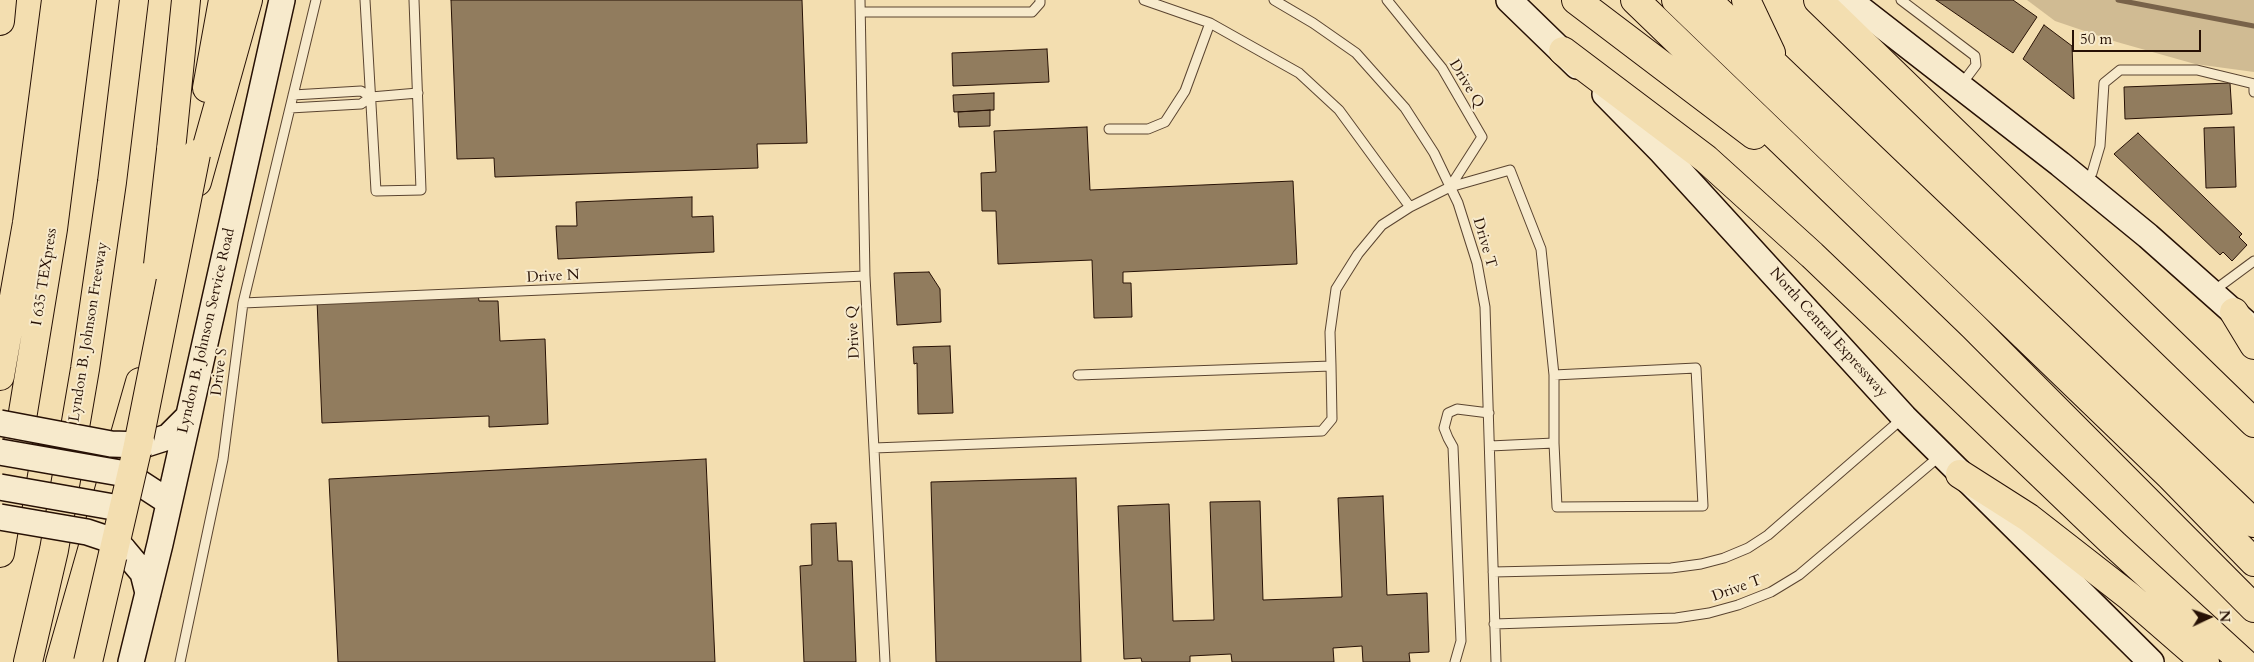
<!DOCTYPE html>
<style>
body{margin:0}
#map{position:relative;width:2254px;height:662px;overflow:hidden;background:#f3deb0;font-family:Cardo,serif}
canvas{display:block}
.north{position:absolute;left:2184px;top:592px;width:50px;height:50px;-webkit-text-stroke:4px #f7eacc;paint-order:stroke;rotate:87deg;font-size:14px;font-weight:700;line-height:20px;text-align:center;color:#271105}
.north::after{content:'';display:block;margin:auto;width:18px;height:22px;background:#271105;clip-path:polygon(50% 0,100% 100%,50% 72%,0 100%)}
.scale{position:absolute;left:2072px;top:30px;width:129px;height:22px;box-sizing:border-box;border:2px solid #271105;border-top:0;padding-left:6px;font-size:15px;line-height:18px;white-space:nowrap;color:#271105;-webkit-text-stroke:4px #f7eacc;paint-order:stroke}
</style>
<div id="map">
<canvas width="2254" height="662"></canvas>
<div class="north">N</div>
<div class="scale">50 m</div>
</div>
<script>
const context = document.querySelector('canvas').getContext('2d');
context.lineJoin = 'round';
function paint(path, color) { context.fillStyle = color; context.fill(path, 'evenodd'); }
const toPath = rows => new Path2D(rows.map(r => 'M' + r).join(''));
function stroke(path, color, width, dash) { context.strokeStyle = color; context.lineWidth = width; context.lineCap = dash ? 'butt' : 'round'; context.setLineDash(dash || []); context.stroke(path); }
function write(font, color, halo, rows, align = 'center') {
  context.font = font + ' Cardo,serif'; context.lineWidth = 4; context.setLineDash([]); context.textBaseline = 'middle'; context.strokeStyle = halo; context.fillStyle = color; for (const [text, x, y, turn = 0] of rows) {
    context.save(); context.translate(x, y); context.rotate((+turn || 0) * Math.PI / 180); context.textAlign = isNaN(turn) ? turn : align; if (halo) context.strokeText(text, 0, 0); context.fillText(text, 0, 0); context.restore();
  }
}
paint(toPath([
 [2027,0,2254,0,2254,72,2195,64,2117,42,2055,21]
]), '#d0bb93');
stroke(toPath([
 [2118,0,2254,26]
]), '#786249', 5);
const building = toPath([
 [451,0,802,0,807,143,757,144,758,168,495,177,494,158,457,159,451,0],
 [1936,0,2013,0,2037,17,2013,53,1936,0],
 [2044,25,2072,46,2074,99,2023,59,2044,25],
 [1047,49,1049,82,953,86,952,53,1047,49],
 [2230,83,2232,114,2125,119,2124,87,2230,83],
 [994,93,994,110,954,112,953,95,994,93],
 [990,110,990,126,959,127,958,112,990,110],
 [1087,127,1090,190,1293,181,1297,264,1123,272,1123,283,1131,283,1132,317,1094,318,1092,260,998,264,996,211,982,211,981,173,996,172,994,131,1087,127],
 [2234,127,2236,187,2206,188,2204,128,2234,127],
 [2138,133,2242,234,2239,237,2247,245,2232,261,2223,252,2220,255,2114,154,2138,133],
 [692,197,692,217,713,216,714,252,558,259,556,226,577,226,576,202,692,197],
 [929,272,940,289,941,322,897,325,894,273,929,272],
 [478,294,479,301,498,301,500,341,545,339,548,424,489,427,489,416,322,423,317,300,478,294],
 [950,346,953,413,918,414,917,363,914,364,913,347,950,346],
 [706,459,715,662,338,662,329,479,706,459],
 [1076,478,1081,662,936,662,931,482,1076,478],
 [1383,496,1387,595,1427,593,1429,652,1409,653,1410,662,1363,662,1362,646,1333,648,1334,662,1232,662,1231,654,1190,656,1190,662,1142,662,1141,658,1124,659,1118,506,1169,504,1173,621,1214,620,1210,502,1260,501,1263,600,1342,597,1338,498,1383,496],
 [836,523,838,561,852,561,856,662,804,662,800,566,812,565,811,524,836,523]
]);
paint(building, '#917c5e');
stroke(building, '#271105', 1);
const lane = toPath([
 [365,0,376,191,421,190,414,0],
 [860,0,865,276,885,662],
 [1144,0,1210,23,1299,73,1339,110,1410,207,1450,187,1510,170,1541,249,1554,375],
 [1274,0,1313,23,1356,53,1405,108,1434,153,1458,203,1477,263,1485,307,1496,662],
 [1387,0,1442,68,1482,137,1450,187],
 [1901,0,1975,56,1976,65,1961,85],
 [861,12,1032,12,1040,3,1040,0],
 [293,95,361,91,371,97],
 [290,108,361,104,371,97,418,93],
 [1109,129,1148,129,1165,122,1185,91,1210,23],
 [2085,181,2092,173,2100,146,2104,83,2120,70,2197,70,2254,84,2254,92],
 [2212,292,2254,261],
 [243,303,865,276],
 [1078,375,1331,366,1330,332,1336,289,1358,254,1382,225,1410,207],
 [1490,446,1554,443,1557,507,1703,506,1696,368,1554,375,1554,443],
 [874,448,1322,431,1332,419,1331,366],
 [1493,572,1671,568,1701,564,1724,558,1748,548,1768,535,1904,417],
 [1494,624,1676,618,1709,613,1738,605,1771,592,1799,575,1941,455],
 [180,662,223,459,243,303,316,0],
 [1455,662,1461,641,1453,447,1448,438,1444,428,1448,413,1457,409,1489,413]
]);
const secondary = toPath([
 [1509,0,1577,66],
 [1849,0,2060,164,2148,236,2248,325],
 [1605,94,1662,152,1904,417,2151,662],
 [143,445,168,437,188,417],
 [126,474,169,502],
 [122,548,143,573,148,593],
 [131,662,160,544,282,0]
]);
const highway = toPath([
 [1576,0,1754,135],
 [1635,0,1973,326,2254,608],
 [1676,0,2171,477,2254,562],
 [1707,0,2254,523],
 [1746,0,1771,53],
 [1818,0,2254,423],
 [0,21,2,0],
 [1563,51,1706,159,1812,255,2115,545,2243,662],
 [207,88,223,0],
 [171,150,186,0],
 [197,182,248,0],
 [2234,312,2254,345],
 [0,376,27,223,56,0],
 [1960,474,2029,518,2129,596,2205,662],
 [0,553,53,229,82,0],
 [28,662,54,550,85,369,112,182,134,0],
 [60,662,140,382]
]);
stroke(lane, '#5a4430', 11);
stroke(secondary, '#271105', 28);
stroke(highway, '#271105', 30);
stroke(lane, '#f7eacc', 9);
stroke(secondary, '#f7eacc', 25);
stroke(highway, '#f3deb0', 28);
const secondaryBridge = toPath([
 [0,423,111,444,143,445],
 [0,452,126,474],
 [0,487,119,508],
 [0,517,87,532,105,538,122,548]
]);
const highwayBridge = toPath([
 [158,265,171,150],
 [88,662,137,450,196,154]
]);
stroke(secondaryBridge, '#271105', 28, []);
stroke(highwayBridge, '#271105', 30, []);
stroke(secondaryBridge, '#f7eacc', 25);
stroke(highwayBridge, '#f3deb0', 28);
write('15px', '#271105', '#f7eacc', [
 ["Drive Q",1466,84,59],
 ["Drive T",1484,243,74],
 ["I 635 TEXpress",45,277,-81],
 ["Drive N",553,277,-3],
 ["Lyndon B. Johnson Service Road",207,331,-77],
 ["Lyndon B. Johnson Freeway",89,332,-81],
 ["Drive Q",854,332,-93],
 ["North Central Expressway",1828,333,48],
 ["Drive S",220,372,-83],
 ["Drive T",1737,589,-20]
]);
</script>
